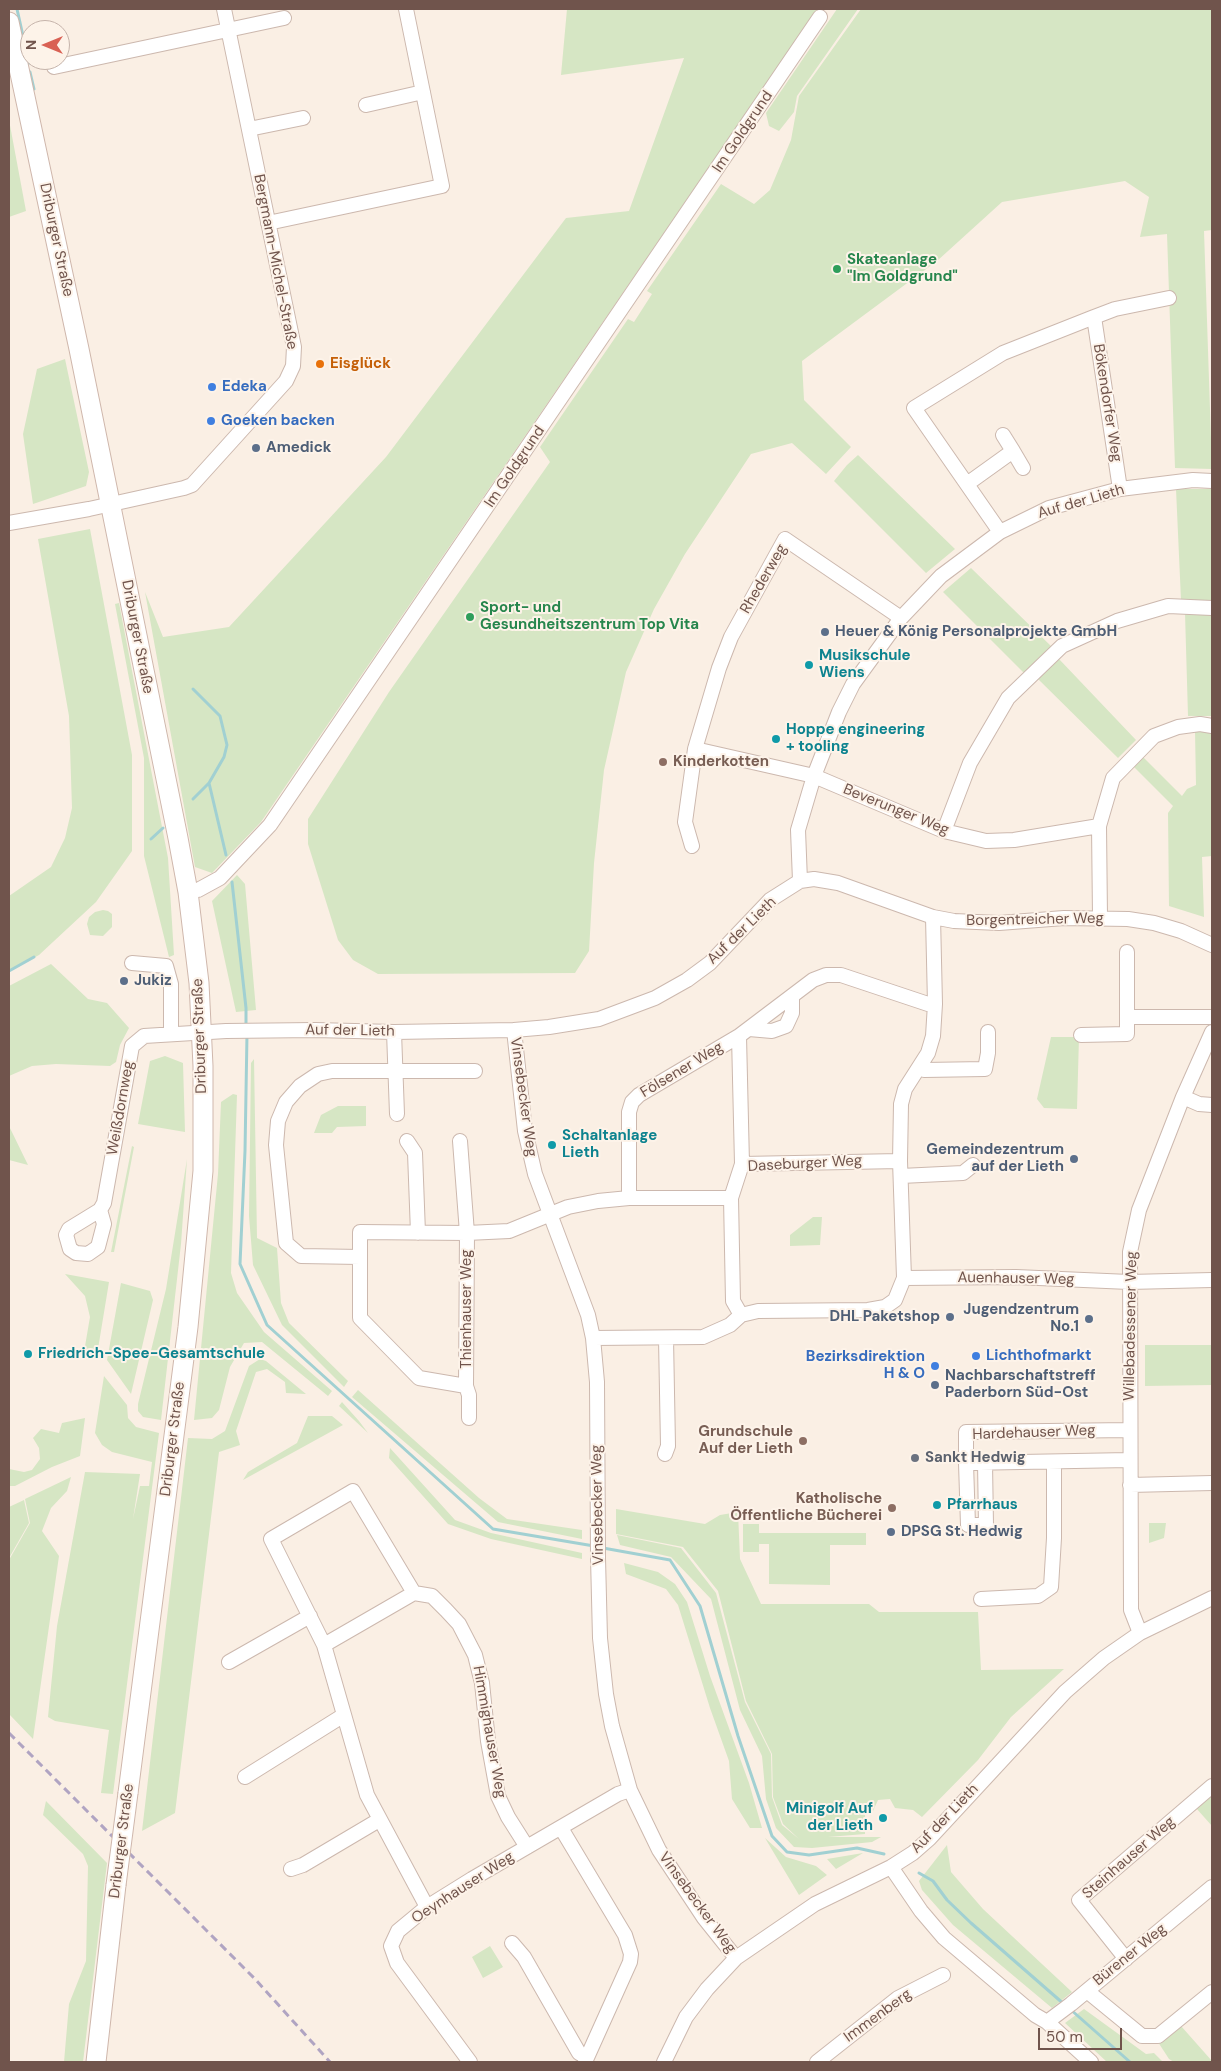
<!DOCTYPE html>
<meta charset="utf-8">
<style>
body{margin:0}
#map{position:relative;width:1221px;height:2071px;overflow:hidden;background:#faefe4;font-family:"DM Sans",sans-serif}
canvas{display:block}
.frame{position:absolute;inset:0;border:10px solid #70544c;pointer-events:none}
.north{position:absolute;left:20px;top:20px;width:50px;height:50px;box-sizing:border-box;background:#fdf3e9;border:1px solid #c5b3aa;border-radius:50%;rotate:270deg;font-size:14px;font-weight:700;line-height:20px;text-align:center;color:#70544c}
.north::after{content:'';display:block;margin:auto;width:18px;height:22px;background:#d96154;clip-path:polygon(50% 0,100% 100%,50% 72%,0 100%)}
.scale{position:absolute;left:1038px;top:2028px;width:84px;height:22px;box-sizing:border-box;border:2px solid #70544c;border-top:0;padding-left:6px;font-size:15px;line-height:18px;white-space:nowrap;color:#70544c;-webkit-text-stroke:4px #fdf3e9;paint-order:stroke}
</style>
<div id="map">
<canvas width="1221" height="2071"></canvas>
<div class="frame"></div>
<div class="north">N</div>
<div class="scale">50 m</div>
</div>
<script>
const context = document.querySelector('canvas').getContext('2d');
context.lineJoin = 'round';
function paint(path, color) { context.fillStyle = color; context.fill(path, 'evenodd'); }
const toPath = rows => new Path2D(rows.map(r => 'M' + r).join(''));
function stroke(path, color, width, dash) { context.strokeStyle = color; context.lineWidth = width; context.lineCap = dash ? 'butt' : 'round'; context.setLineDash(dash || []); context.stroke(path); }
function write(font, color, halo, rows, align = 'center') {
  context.font = font + ' "DM Sans",sans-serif'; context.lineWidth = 4; context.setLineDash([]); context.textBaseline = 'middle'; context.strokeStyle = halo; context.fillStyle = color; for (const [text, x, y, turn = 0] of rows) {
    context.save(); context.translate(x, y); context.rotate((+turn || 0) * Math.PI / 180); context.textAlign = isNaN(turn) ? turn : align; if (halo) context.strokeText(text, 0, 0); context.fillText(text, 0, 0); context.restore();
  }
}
paint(toPath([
 [567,9,817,9,261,822,212,873,195,867,145,592,163,637,229,627,386,457,566,218,629,211,684,58,561,75],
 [837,9,858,9,797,96,794,112,779,131,769,126,766,113],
 [861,9,1212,9,1212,230,1204,231,1212,469,1175,468,1167,234,1140,237,1149,197,1125,181,1002,202,937,261,802,361,804,400,851,447,826,474,792,443,751,454,685,554,654,609,626,672,604,770,594,863,589,951,575,973,378,974,353,960,338,940,308,844,308,819,389,692,550,462,540,447,628,319,634,322,652,294,647,291,721,184,754,204,770,190,791,140,799,96],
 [9,120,26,211,9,217],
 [65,359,89,472,86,486,33,504,23,434,37,369],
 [858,455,955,549,926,573,834,481,847,465],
 [1176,489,1212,489,1212,601,1181,600],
 [90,529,132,755,132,851,96,902,39,955,9,971,9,896,51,867,65,838,72,808,69,716,38,539],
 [971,568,1052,647,1024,673,943,592],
 [119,603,168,858,174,955,169,957,144,856,144,758,115,604],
 [1185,613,1212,614,1212,716,1188,716],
 [1059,659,1136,740,1118,758,1038,679],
 [1195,731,1211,732,1212,856,1202,857,1204,917,1169,906,1168,813,1173,806,1130,763,1139,753,1182,796,1187,789,1196,785],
 [237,875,245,884,256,1010,236,1012,212,901],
 [103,910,108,911,112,914,112,927,103,936,90,935,87,924,89,917,95,912],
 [51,964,88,999,107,1003,129,1028,120,1045,116,1062,110,1066,56,1064,32,1066,9,1076,9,986],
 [1051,1037,1079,1037,1077,1109,1044,1108,1037,1099],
 [165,1056,183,1063,185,1132,138,1124,150,1061],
 [254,1059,257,1238,277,1248,281,1303,289,1323,348,1381,344,1387,282,1325,253,1265,249,1216,251,1063],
 [233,1094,237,1095,231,1273,237,1293,264,1332,332,1391,328,1396,262,1342,244,1343,230,1367,219,1410,212,1418,194,1420,218,1174,221,1102],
 [338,1106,366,1106,366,1126,337,1127,332,1133,314,1133,321,1115],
 [9,1126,28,1165,9,1160],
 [132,1146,134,1147,114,1252,111,1252],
 [187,1159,181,1244,161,1420,143,1417,138,1411,138,1404,166,1289],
 [813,1217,822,1217,820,1245,790,1246,790,1235],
 [65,1274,109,1282,97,1355,84,1352,90,1317,85,1296],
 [121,1283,150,1291,153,1300,131,1394,107,1360],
 [1145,1345,1212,1345,1212,1385,1145,1386],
 [260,1359,266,1361,306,1394,286,1393,285,1382,267,1369,256,1372,236,1431,240,1445,219,1452,175,1813,142,1831,188,1438,212,1439,225,1431,249,1366],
 [104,1376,127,1405,128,1418,136,1427,159,1433,113,1794,101,1793,109,1730,55,1721,48,1717,57,1626,85,1472,140,1474,133,1519,140,1486,149,1486,152,1462,112,1452,102,1445,95,1433],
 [358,1390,479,1498,507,1519,582,1530,582,1539,498,1522,352,1397],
 [342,1402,359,1421,368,1433,339,1406],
 [308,1416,332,1416,343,1425,243,1480,248,1472,297,1443],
 [85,1418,80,1456,52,1467,15,1486,9,1486,9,1469,24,1472,32,1470,40,1459,39,1448,33,1438,41,1429,59,1433,62,1423],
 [390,1448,455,1520,491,1533,582,1553,582,1559,491,1539,448,1524,389,1458],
 [71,1477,67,1491,51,1508,42,1531,59,1556,33,1739,9,1714,9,1560,30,1523,25,1499],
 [24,1500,29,1523,9,1558,9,1507],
 [616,1509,705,1524,720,1515,738,1512,740,1559,761,1604,869,1604,879,1612,978,1612,981,1670,1064,1669,1011,1717,978,1760,922,1817,913,1810,895,1808,890,1799,878,1800,873,1811,865,1812,865,1834,828,1837,881,1837,872,1842,812,1848,794,1847,776,1828,766,1799,762,1756,740,1710,711,1599,671,1557,620,1545,617,1535,681,1548,716,1593,745,1702,771,1754,772,1797,782,1825,799,1839,783,1824,773,1797,772,1754,746,1701,718,1591,683,1547,616,1534],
 [1149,1523,1166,1523,1164,1538,1149,1543],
 [743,1524,759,1524,759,1533,866,1533,866,1545,830,1545,830,1585,769,1584,769,1544,759,1544,759,1552,743,1552],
 [624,1563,658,1572,675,1584,687,1602,710,1676,749,1783,762,1828,750,1828,732,1799,729,1761,710,1708,678,1605,666,1589,626,1574],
 [1212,1794,1212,1826,1196,1808],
 [46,1801,107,1863,83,2062,64,2062,69,2004,86,1961,88,1866,83,1854,43,1815],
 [765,1838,786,1857,816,1866,827,1875,799,1895],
 [947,1845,951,1872,983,1909,1072,1992,1052,2008,953,1925,922,1890,919,1881],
 [863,1853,836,1869,827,1859],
 [490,1946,503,1967,483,1978,472,1957],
 [1084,2009,1146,2054,1154,2053,1163,2062,1107,2062,1065,2023],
 [1181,2026,1212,2061,1212,2062,1174,2062,1169,2059,1158,2042]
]), '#d6e6c4');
stroke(toPath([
 [17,9,29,63],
 [30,72,34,89],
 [193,689,220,716,227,745,224,757,209,783,193,799],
 [209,783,226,855],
 [151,839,163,828],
 [232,882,246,1008,246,1028],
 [9,971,34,957],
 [247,1034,245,1151,240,1264,267,1325,493,1529,594,1546],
 [603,1548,670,1560,700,1606,738,1736,772,1836,787,1852,809,1855,857,1848,884,1854],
 [919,1873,933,1881,947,1900,971,1923,1065,2005],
 [1070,2009,1130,2062]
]), '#a1d0d2', 3);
const street = toPath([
 [54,67,284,18],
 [366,105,423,92],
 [249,129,303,118],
 [268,223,442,186,406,9],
 [1094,317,1115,309,1169,298],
 [1003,435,1013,451],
 [967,484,1013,451,1023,468],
 [9,523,89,509,184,488,192,485,286,381,293,366,294,347,224,9],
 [1000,532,914,408,1003,353,1094,317,1120,489],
 [901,618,785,539,731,637,719,668,695,749,814,776,944,831,986,841,1014,840,1099,826],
 [944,831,970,763,1008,698,1062,646,1117,621,1168,606,1212,608],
 [692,846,685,822,695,749],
 [800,881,798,830,814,776,839,712,853,684,901,618,941,576,1000,532,1049,508,1120,489,1193,480,1212,481],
 [188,892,198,890,220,878,270,825,820,17],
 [1100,917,1099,826,1113,778,1154,736,1178,727,1200,724,1212,726],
 [132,963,166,966,171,984,171,1034],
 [1127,1017,1212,1017],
 [749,1029,772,1031,786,1026,792,1013,792,997],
 [514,1030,525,1131,535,1174,588,1315,593,1338,597,1382,598,1558,600,1638,606,1694,612,1726,630,1790,659,1850,704,1918,736,1958],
 [394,1032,397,1114],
 [1081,1035,1127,1034,1127,952],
 [739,1036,742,1164],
 [919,1067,924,1070,985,1069,988,1053,988,1032],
 [1183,1097,1199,1104,1212,1105],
 [407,1141,415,1153,418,1233],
 [460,1141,467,1233,466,1386,419,1378,360,1318,360,1232,467,1233,509,1231,568,1207,598,1201,629,1198,731,1198,742,1164,900,1161],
 [901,1176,963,1173,973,1165],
 [629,1198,629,1112,632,1102,639,1095,739,1036,813,980,826,975,841,975,928,1004,935,1004],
 [731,1198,733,1301,741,1315],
 [100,1210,104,1224,98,1247,88,1254,76,1253,70,1249,66,1235,69,1229,100,1210,104,1203,132,1046,144,1036,226,1031,315,1030,394,1032,514,1030,549,1027,599,1019,655,998,687,980,710,963,770,900,800,881,814,879,838,883,933,917,954,921,999,923,1064,918,1128,919,1154,923,1181,931,1212,945],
 [360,1257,301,1256,286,1243,276,1145,278,1121,286,1102,300,1086,318,1074,332,1071,475,1071],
 [904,1278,1016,1277,1129,1282,1212,1280],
 [593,1338,703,1337,730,1325,741,1315,758,1311,868,1310,885,1307,895,1300,904,1278,900,1161,901,1104,905,1089,928,1053,933,1036,935,1004,933,917],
 [466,1386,469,1395,469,1418],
 [1129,1430,966,1432,966,1463,1129,1460],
 [665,1454,668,1446,666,1338],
 [966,1463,968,1525,986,1525,985,1463],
 [1130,1485,1212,1483],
 [414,1593,353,1491,271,1539,324,1645,367,1795,427,1907],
 [981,1599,1038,1596,1051,1587,1054,1538,1054,1462],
 [1140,1633,1131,1610,1130,1252,1139,1210,1183,1097,1212,1032],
 [324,1645,414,1593,432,1596,446,1610,459,1624,475,1655,482,1683,488,1741,498,1796,508,1817,527,1847],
 [229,1662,310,1616],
 [245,1777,344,1715],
 [561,1828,625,1935,631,1954,630,1962,585,2062],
 [891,1867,921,1911,944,1938,1035,2015,1047,2022,1091,2062],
 [291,1869,303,1865,379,1820],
 [512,1943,524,1957,579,2053,587,2057],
 [1126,1959,1079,1900,1212,1786],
 [1087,1991,1142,2036,1158,2036,1212,1992],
 [1047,2022,1071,2004,1212,1887],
 [470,2062,397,1963,391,1946,398,1931,427,1907,472,1879,618,1794,630,1790],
 [664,2062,686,2017,707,1989,736,1958,815,1904,891,1867,913,1853,929,1839,1065,1692,1104,1658,1140,1633,1212,1598],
 [817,2062,898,1998,943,1975]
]);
const secondary = toPath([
 [9,22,79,349,178,838,188,892,199,983,203,1066,203,1171,188,1327,128,1793],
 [96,2062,116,1885]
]);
stroke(street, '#ccb8ae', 16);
stroke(secondary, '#cfb7ac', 21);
stroke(street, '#fff', 14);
stroke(secondary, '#fff', 19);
stroke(toPath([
 [9,1733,255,1979,330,2062]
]), '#b0a4c2', 3, [8, 5]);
const secondaryBridge = toPath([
 [116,1885,128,1793]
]);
stroke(secondaryBridge, '#cfb7ac', 21, []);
stroke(secondaryBridge, '#fff', 19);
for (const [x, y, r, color] of [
 [837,269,5,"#2e9e5b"],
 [320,364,5,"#e8710a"],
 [212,387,5,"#3f7fe0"],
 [211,421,5,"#3f7fe0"],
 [256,448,5,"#5c6f8a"],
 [470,617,5,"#2e9e5b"],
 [825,632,5,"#5c6f8a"],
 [809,665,5,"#0f9aa8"],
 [776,739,5,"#0f9aa8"],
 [663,762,5,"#8d6e63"],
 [124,981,5,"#5c6f8a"],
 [552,1145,5,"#0f9aa8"],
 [1074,1159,5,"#5c6f8a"],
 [950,1317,5,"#5c6f8a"],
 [1089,1319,5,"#5c6f8a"],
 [28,1354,5,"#0f9aa8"],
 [976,1356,5,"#3f7fe0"],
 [935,1366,5,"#3f7fe0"],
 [935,1385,5,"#5c6f8a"],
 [803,1441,5,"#8d6e63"],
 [915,1458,5,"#6b7280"],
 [937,1505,5,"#0f9aa8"],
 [892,1508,5,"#8d6e63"],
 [891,1532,5,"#5c6f8a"],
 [883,1818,5,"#0f9aa8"]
]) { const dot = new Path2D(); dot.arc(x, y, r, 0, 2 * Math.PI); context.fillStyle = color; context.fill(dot); stroke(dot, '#fdf3e9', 2); }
write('15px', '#70544c', '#fdf3e9', [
 ["Im Goldgrund",743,132,-56],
 ["Driburger Straße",56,240,78],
 ["Bergmann-Michel-Straße",275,262,79],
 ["Bökendorfer Weg",1107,403,81],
 ["Im Goldgrund",515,467,-56],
 ["Auf der Lieth",1081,502,-16],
 ["Rhederweg",764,579,-60],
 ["Driburger Straße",137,637,79],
 ["Beverunger Weg",896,810,22],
 ["Borgentreicher Weg",1035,920,-1],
 ["Auf der Lieth",742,931,-44],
 ["Auf der Lieth",350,1031,1],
 ["Driburger Straße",200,1036,-92],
 ["Fölsener Weg",682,1070,-31],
 ["Vinsebecker Weg",523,1097,82],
 ["Weißdornweg",121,1108,-80],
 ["Daseburger Weg",805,1164,-3],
 ["Auenhauser Weg",1016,1279,1],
 ["Thienhauser Weg",467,1309,-90],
 ["Willebadessener Weg",1131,1326,-89],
 ["Hardehauser Weg",1034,1433,-2],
 ["Driburger Straße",173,1439,-83],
 ["Vinsebecker Weg",598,1505,-91],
 ["Himmighauser Weg",489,1732,80],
 ["Auf der Lieth",945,1819,-46],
 ["Driburger Straße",122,1841,-83],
 ["Steinhauser Weg",1129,1858,-41],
 ["Oeynhauser Weg",463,1888,-33],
 ["Vinsebecker Weg",697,1903,54],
 ["Bürener Weg",1130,1955,-39],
 ["Immenberg",878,2016,-36]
]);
write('bold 15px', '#27864d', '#fdf3e9', [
 ["Skateanlage",847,260],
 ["\"Im Goldgrund\"",847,277],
 ["Sport- und",480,608],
 ["Gesundheitszentrum Top Vita",480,625]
], 'left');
write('bold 15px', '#c56008', '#fdf3e9', [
 ["Eisglück",330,364]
], 'left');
write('bold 15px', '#366cbe', '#fdf3e9', [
 ["Edeka",222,387],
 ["Goeken backen",221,421],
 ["Lichthofmarkt",986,1356],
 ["Bezirksdirektion",925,1357,"right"],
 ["H & O",925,1374,"right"]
], 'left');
write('bold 15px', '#4e5e75', '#fdf3e9', [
 ["Amedick",266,448],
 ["Heuer & König Personalprojekte GmbH",835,632],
 ["Jukiz",134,981],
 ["Gemeindezentrum",1064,1150,"right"],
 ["auf der Lieth",1064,1167,"right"],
 ["Jugendzentrum",1079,1310,"right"],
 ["No.1",1079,1327,"right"],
 ["DHL Paketshop",940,1317,"right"],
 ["Nachbarschaftstreff",945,1376],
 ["Paderborn Süd-Ost",945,1393],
 ["DPSG St. Hedwig",901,1532]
], 'left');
write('bold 15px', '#0d838f', '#fdf3e9', [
 ["Musikschule",819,656],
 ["Wiens",819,673],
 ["Hoppe engineering",786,730],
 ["+ tooling",786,747],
 ["Schaltanlage",562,1136],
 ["Lieth",562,1153],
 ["Friedrich-Spee-Gesamtschule",38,1354],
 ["Pfarrhaus",947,1505],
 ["Minigolf Auf",873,1809,"right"],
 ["der Lieth",873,1826,"right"]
], 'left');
write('bold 15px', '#785e54', '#fdf3e9', [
 ["Kinderkotten",673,762,"left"],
 ["Grundschule",793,1432],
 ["Auf der Lieth",793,1449],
 ["Katholische",882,1499],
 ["Öffentliche Bücherei",882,1516]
], 'right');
write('bold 15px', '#5b616d', '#fdf3e9', [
 ["Sankt Hedwig",925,1458]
], 'left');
</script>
